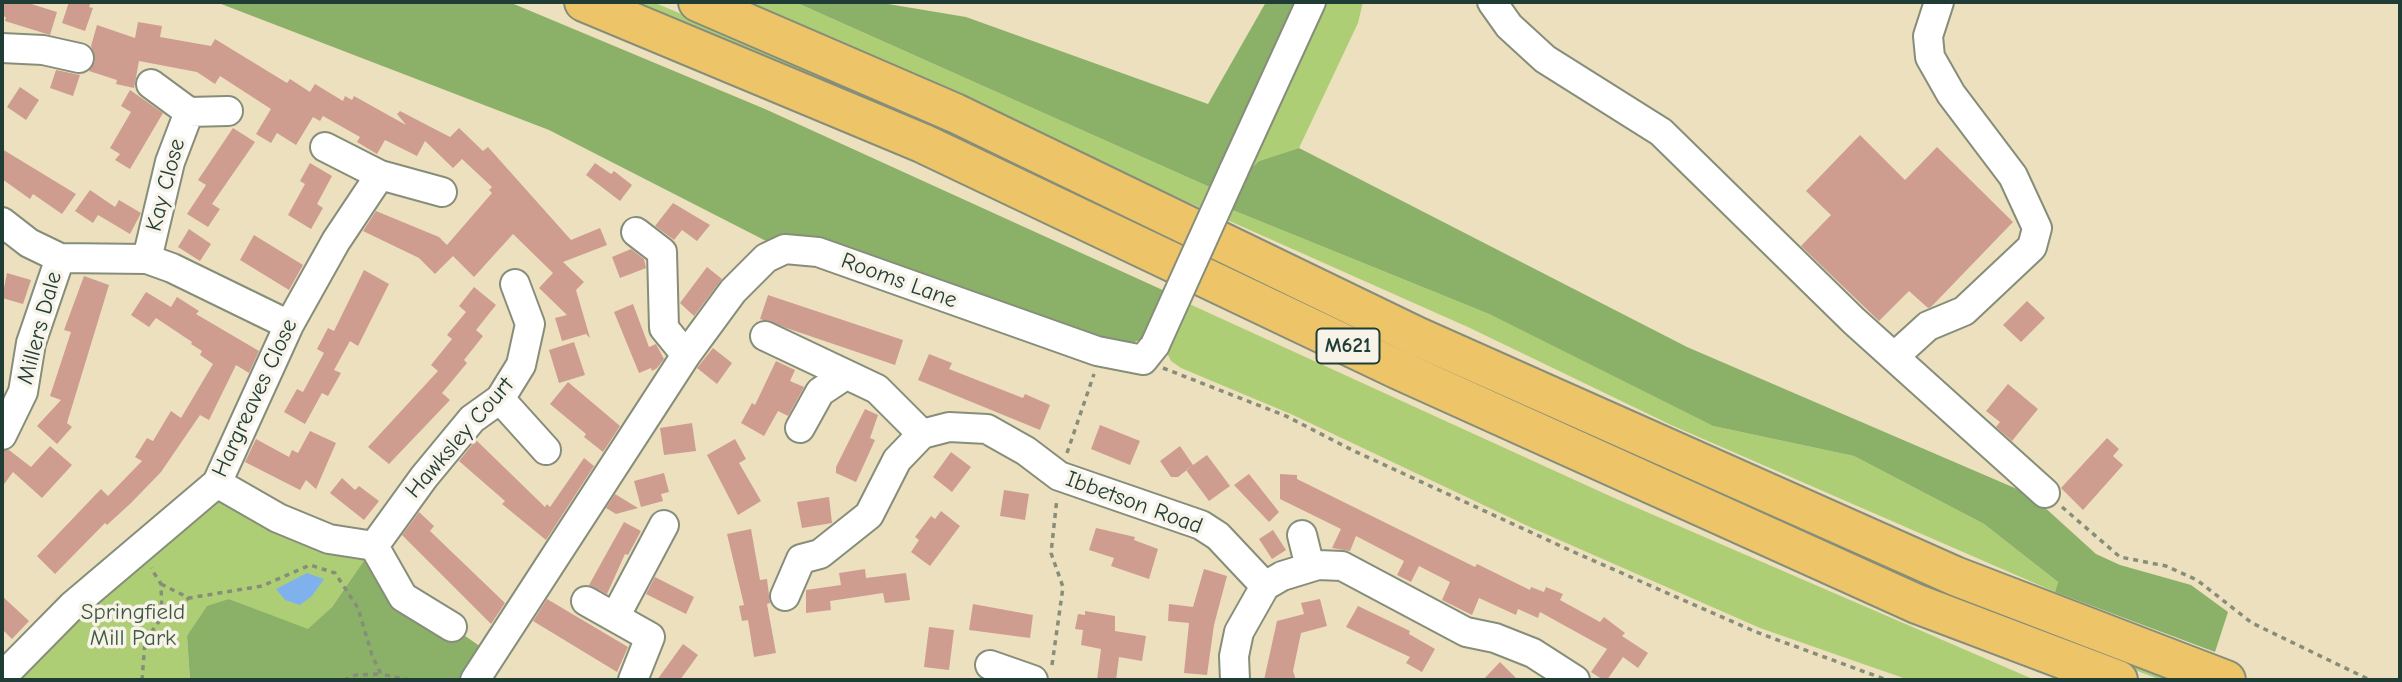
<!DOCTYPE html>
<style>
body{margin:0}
#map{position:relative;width:2402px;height:682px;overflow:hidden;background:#ece0bf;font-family:"Comic Neue",sans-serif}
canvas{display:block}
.frame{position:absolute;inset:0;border:4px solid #1f3d34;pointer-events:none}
</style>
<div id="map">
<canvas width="2402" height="682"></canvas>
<div class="frame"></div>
</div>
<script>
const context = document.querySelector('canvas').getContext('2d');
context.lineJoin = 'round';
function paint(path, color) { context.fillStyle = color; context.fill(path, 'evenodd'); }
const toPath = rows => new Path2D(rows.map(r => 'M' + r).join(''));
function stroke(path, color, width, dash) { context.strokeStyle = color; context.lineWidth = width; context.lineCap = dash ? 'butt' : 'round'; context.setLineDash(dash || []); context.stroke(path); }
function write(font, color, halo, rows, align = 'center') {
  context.font = font + ' "Comic Neue",sans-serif'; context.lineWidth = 7; context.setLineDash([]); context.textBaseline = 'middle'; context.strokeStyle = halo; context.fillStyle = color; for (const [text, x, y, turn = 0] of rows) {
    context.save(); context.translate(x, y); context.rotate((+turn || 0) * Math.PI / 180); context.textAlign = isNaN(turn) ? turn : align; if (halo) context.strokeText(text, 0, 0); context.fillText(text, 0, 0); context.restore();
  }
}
paint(toPath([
 [630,2,653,2,731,35,1411,346,2182,680,2161,680,1985,613],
 [749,2,795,2,1214,189,1203,209],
 [1325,2,1363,2,1358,23,1299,148,1259,161,1243,176],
 [1230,209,1489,314,1713,426,1854,456,1984,524,2058,582,2055,592,1671,425,1470,328,1225,219],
 [1185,302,1612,497,2035,680,1909,680,1760,628,1532,528,1293,415,1181,368,1171,361,1166,351],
 [217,483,374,546,332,607,308,630,229,599,187,636,190,680,2,680]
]), '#aece76');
paint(toPath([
 [216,2,509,2,765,109,1167,292,1148,336,1121,348,772,244,549,130],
 [795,2,876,2,966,17,1208,104,1266,2,1304,2,1214,189],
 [1299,148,1687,347,2031,495,2096,554,2120,565,2191,585,2228,612,2215,652,2055,592,2058,582,1984,524,1854,456,1713,426,1489,314,1230,209,1243,176,1259,161],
 [374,546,389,575,452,627,484,649,462,680,190,680,187,636,207,606,229,599,308,629,332,607]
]), '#8ab167');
paint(toPath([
 [307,573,324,579,312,596,300,605,285,600,276,589]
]), '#7fb2ec');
paint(toPath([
 [2,2,25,2,57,12,50,35,5,21,6,17,2,16],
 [69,2,91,2,89,7,93,8,85,31,62,23],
 [138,22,162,26,160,37,211,46,215,39,287,83,290,79,310,92,315,84,343,101,345,96,352,100,354,96,406,125,397,114,400,111,450,137,459,128,483,151,488,147,571,240,600,228,607,245,563,262,584,282,576,290,590,338,586,334,562,341,555,318,567,315,539,288,553,273,513,234,474,277,453,256,435,274,419,258,363,231,376,211,439,237,447,245,492,193,489,190,492,187,462,159,453,168,425,141,417,156,385,140,377,154,357,142,360,137,323,116,320,121,313,117,296,145,277,133,271,143,256,134,271,109,220,76,215,84,197,72,139,61,134,88,116,84,117,80,89,71,95,61,91,46,97,25,135,38],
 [56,70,80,75,73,96,50,88],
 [20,87,39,100,26,120,7,107],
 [130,90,163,113,130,169,115,160,120,154,110,148,131,112,121,106],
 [233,128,255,142,212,204,220,209,208,227,187,214,206,185,198,180],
 [1860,135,1905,180,1937,147,2013,222,1931,307,1928,308,1909,291,1879,321,1801,246,1831,215,1806,191],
 [2,149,76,194,62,214,33,194,30,199,2,179],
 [310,163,332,176,317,204,323,208,311,229,288,215,305,184,300,181],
 [595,163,611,174,614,171,632,185,620,201,586,175],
 [90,190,115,207,119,200,141,213,130,234,98,215,93,223,75,211],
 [673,203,710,225,697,241,682,230,674,240,655,226],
 [189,229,211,244,200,261,178,247],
 [254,235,303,265,289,290,240,260],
 [631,249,644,259,646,268,620,278,612,257],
 [707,267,722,279,694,316,680,303],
 [364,270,389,284,358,346,350,341,334,370,341,373,328,396,322,393,305,424,284,412,297,389,303,392,324,353,317,349,328,328,334,331],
 [7,273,31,280,23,304,2,298],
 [84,276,109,285,67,423,72,427,57,444,37,426,61,400,50,396,71,332,64,330],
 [474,287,496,305,476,330,483,336,464,360,467,363,442,393,450,400,389,464,368,447,438,371,431,365,452,339,447,335,466,312,459,306],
 [146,292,171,307,177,297,199,311,196,314,259,351,249,373,236,365,209,420,200,415,161,472,131,503,107,525,105,523,55,574,37,556,101,489,108,496,142,461,135,457,147,438,153,441,171,411,181,418,213,364,200,355,202,351,191,344,192,342,156,318,149,327,131,315],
 [768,295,903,340,895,365,760,319],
 [2027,301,2045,318,2021,342,2003,325],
 [633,304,649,347,656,344,664,359,657,368,652,371,651,368,639,373,614,312],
 [574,342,585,375,559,383,549,350],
 [713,348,732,363,717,384,697,368],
 [929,354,952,363,949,369,1023,398,1025,394,1050,405,1040,430,918,380],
 [776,361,795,370,790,381,804,387,788,416,778,411,764,436,741,423,752,403,755,405],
 [568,382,620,426,603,452,584,437,586,434,550,404],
 [2008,384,2038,409,2012,441,1996,427,2000,422,1986,411],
 [865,409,878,415,870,438,875,440,856,482,836,473,836,467],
 [692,423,696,451,664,455,660,428],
 [1100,425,1140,441,1130,465,1091,449],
 [310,431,336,443,316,489,306,480,300,490,245,462,256,439,289,457,292,450,298,453],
 [2107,438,2119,449,2113,456,2123,465,2083,510,2061,488],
 [735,439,746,459,739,463,761,501,738,515,707,455],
 [476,440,545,507,547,504,550,507,584,458,594,466,546,540,502,504,505,501,459,461],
 [50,446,72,465,42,498,13,472,2,487,2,451,9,450,31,467],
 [1180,446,1193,465,1178,477,1171,477,1160,461],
 [951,452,971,467,952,492,933,477],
 [1207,455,1230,486,1209,501,1186,470],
 [664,473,669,492,661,494,663,501,641,507,634,481],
 [1249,474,1279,512,1269,522,1234,485],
 [1280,474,1297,475,1297,479,1475,567,1477,564,1530,590,1531,587,1544,592,1546,587,1563,594,1560,600,1600,622,1604,617,1625,633,1622,636,1648,653,1638,668,1623,657,1607,680,1603,680,1591,672,1607,649,1540,612,1538,618,1518,609,1516,615,1479,598,1472,615,1442,600,1450,582,1419,566,1411,582,1397,575,1404,561,1356,536,1350,551,1332,548,1341,529,1280,499],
 [342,478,355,490,359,486,379,501,364,520,330,493],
 [1004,490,1029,494,1025,520,1000,516],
 [615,494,638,508,616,514,606,508],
 [829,497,832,523,802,528,797,502],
 [941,511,960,526,930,566,911,552,919,540,915,537,931,516,935,519],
 [419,512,434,526,430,531,505,603,491,624,402,535],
 [624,522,641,531,628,555,625,554,607,594,589,585],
 [1096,528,1135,537,1134,540,1158,549,1149,579,1111,566,1114,558,1089,550],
 [751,529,760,580,767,579,770,603,767,604,776,653,754,657,748,620,742,621,739,606,744,605,727,534],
 [1273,530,1286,550,1272,559,1259,539],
 [865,569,866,578,906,573,910,600,885,603,883,593,830,601,831,610,806,613,806,590,841,585,839,573],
 [1204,569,1227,576,1214,625,1207,675,1184,673,1189,623,1168,621,1169,604,1193,607],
 [655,577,694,597,686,614,646,594],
 [2,596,29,621,12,639,2,629],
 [547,599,628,647,617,672,533,621],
 [1320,599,1327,626,1301,633,1293,671,1296,680,1264,680,1277,621,1304,614,1301,603],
 [973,604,1033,615,1030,638,969,630],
 [1358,606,1410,631,1409,634,1435,649,1422,672,1406,663,1410,657,1346,627],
 [1085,611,1115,616,1115,631,1146,636,1142,661,1119,657,1116,680,1097,680,1101,649,1081,645,1083,630,1075,629,1078,614,1085,615],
 [929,627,954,630,949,670,924,667],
 [683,644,698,655,680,680,657,680],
 [1500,662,1518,680,1483,680]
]), '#ce9d90');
const minor = toPath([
 [1492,2,1509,26,1545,59,1661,132,1854,321,2045,493],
 [2,48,43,50,79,58],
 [151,84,189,112,228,111],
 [325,147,380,175],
 [1233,172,1311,2],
 [2,222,29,243,60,258,147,259,172,268,289,325],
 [636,232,662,252,664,328,686,355],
 [147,259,170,162,189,112],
 [765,336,877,389,922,434],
 [1895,356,1928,326,1964,311,2032,247,2037,228,2013,176,1951,94,1930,57,1928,36,1939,2],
 [500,399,546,450],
 [800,428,820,392,844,376],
 [2,435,23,392,31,343,60,258],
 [217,483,278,518,329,539,374,546,403,597,452,627],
 [1302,535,1310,567],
 [374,546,424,477,472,419,500,399,521,365,530,324,515,284],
 [785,596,801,559,820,554,869,515,897,460,922,434,949,427,987,429,1026,451,1059,476,1201,525,1218,536,1265,586],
 [586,601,650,637,633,680],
 [615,617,664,525],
 [990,665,1033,680],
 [2,677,72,606,217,483,289,325,336,241,380,175,442,192],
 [475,680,686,355,733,291,766,258,785,249,818,252,1097,351,1143,360,1155,345],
 [1235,680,1234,656,1239,632,1265,586,1282,576,1318,565,1342,566,1466,632,1495,638,1533,653,1575,680]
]);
const highway = toPath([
 [584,2,922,143,1399,370,1917,604,2118,680],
 [698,2,955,113,1416,336,1955,576,2226,680]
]);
stroke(minor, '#868e7a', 32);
stroke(highway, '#868e7a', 42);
stroke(toPath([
 [1163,368,1286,416,1352,450,1576,553,1756,632,1887,680],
 [1067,453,1094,374],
 [2062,507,2120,557,2166,566,2197,580,2252,623,2370,680],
 [161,584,189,598,262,586,310,565,335,573,358,608,372,655,381,674,409,680],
 [162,617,189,598],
 [1052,665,1063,587,1051,553,1057,498],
 [142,680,145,641,162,617,161,584,151,568],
 [344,680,356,675,381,674]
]), '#868e7a', 3.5, [5, 5]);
stroke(minor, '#fff', 28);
stroke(highway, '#eec469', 38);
const minorBridge = toPath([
 [1155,345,1233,172]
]);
stroke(minorBridge, '#868e7a', 32, []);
stroke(minorBridge, '#fff', 28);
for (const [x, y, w] of [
 [1348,346,63]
]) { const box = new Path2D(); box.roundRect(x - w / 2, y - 17.5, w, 35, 5); context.fillStyle = '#f7f3e8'; context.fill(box); stroke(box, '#1f3d34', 2); }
write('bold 21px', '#1f3d34', null, [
 ["M621",1348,346]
]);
write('23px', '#1f3d34', '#f7f3e8', [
 ["Kay Close",166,185,-75],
 ["Rooms Lane",899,281,20],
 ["Millers Dale",40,328,-75],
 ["Hargreaves Close",255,398,-65],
 ["Hawksley Court",460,438,-49],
 ["Ibbetson Road",1134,503,20]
]);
write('23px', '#3c5a41', '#f7f3e8', [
 ["Springfield",133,612],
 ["Mill Park",133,638]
]);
</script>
